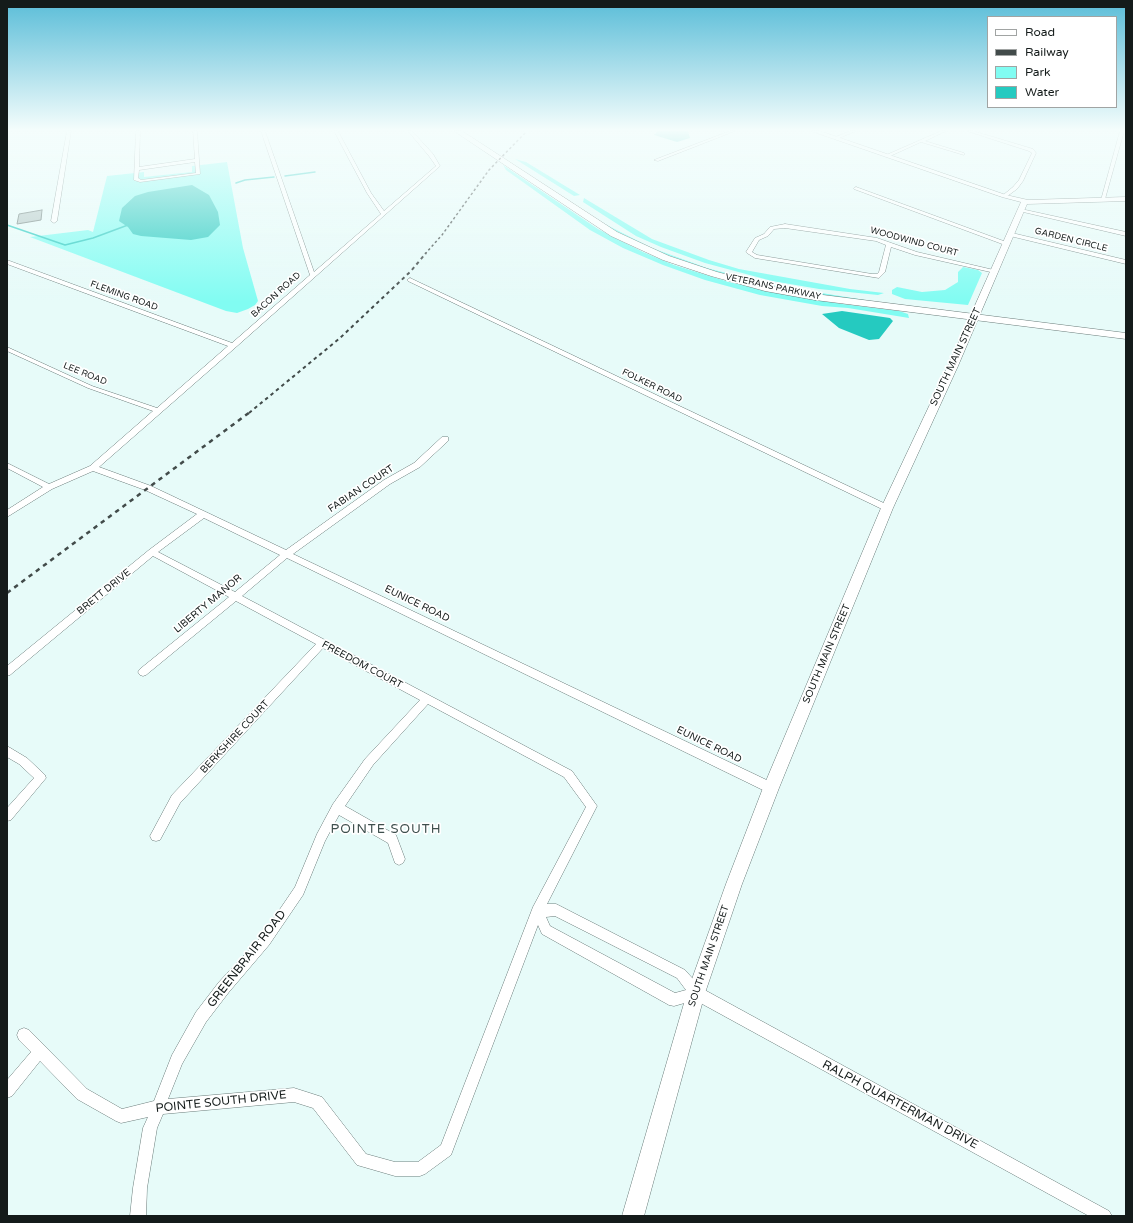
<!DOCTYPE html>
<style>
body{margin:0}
#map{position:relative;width:1133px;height:1223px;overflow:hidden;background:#e7fbf9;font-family:"Varela Round",sans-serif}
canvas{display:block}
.frame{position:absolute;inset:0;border:8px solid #141b1a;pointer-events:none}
.legend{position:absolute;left:987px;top:16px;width:130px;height:92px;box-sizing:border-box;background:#fff;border:1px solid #a1a4a3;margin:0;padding:5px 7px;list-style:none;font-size:12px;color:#141b1a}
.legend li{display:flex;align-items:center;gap:8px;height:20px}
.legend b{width:20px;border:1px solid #a1a4a3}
</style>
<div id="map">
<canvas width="1133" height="1223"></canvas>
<div class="frame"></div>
<ul class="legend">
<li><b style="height:5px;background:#fff"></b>Road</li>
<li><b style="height:5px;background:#424b4a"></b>Railway</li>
<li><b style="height:11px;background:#81fcf2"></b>Park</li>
<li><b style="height:11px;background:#25cac0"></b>Water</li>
</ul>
</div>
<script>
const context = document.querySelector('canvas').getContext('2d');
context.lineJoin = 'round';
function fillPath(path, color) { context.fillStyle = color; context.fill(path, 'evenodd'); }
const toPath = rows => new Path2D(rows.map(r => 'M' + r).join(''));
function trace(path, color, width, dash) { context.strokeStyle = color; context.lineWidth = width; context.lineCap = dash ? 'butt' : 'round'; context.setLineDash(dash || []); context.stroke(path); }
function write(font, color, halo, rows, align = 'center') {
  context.font = font + ' "Varela Round",sans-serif'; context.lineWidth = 3.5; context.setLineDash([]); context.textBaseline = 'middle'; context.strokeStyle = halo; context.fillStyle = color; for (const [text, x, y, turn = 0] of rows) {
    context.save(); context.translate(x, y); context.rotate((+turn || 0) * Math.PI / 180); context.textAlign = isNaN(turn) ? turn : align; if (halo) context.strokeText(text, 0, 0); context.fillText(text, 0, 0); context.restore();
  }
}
const green = toPath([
 [515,159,526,162,580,195,574,196,566,191],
 [227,162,243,248,258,301,255,305,248,309,237,313,226,311,30,237,88,230,93,232,107,176,144,172,144,177,192,172,192,166],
 [503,165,598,229,643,252,674,265,729,282,768,291,842,304,899,311,908,314,909,318,848,308,822,306,760,295,705,280,663,265,623,248,590,230,506,170],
 [584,198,652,239,709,260,739,269,850,289,884,293,878,295,819,289,772,281,705,263,661,247,636,236,583,202],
 [599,221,652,248,707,268,772,285,871,301,843,299,771,287,683,263,625,238],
 [963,267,978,270,982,273,968,305,905,299,892,294,892,290,897,287,922,292,945,290,958,282,958,272]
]);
const water = toPath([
 [658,131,688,131,690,138,677,142,654,135],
 [192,185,209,195,218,212,220,225,208,237,191,240,141,236,133,234,128,227,119,221,122,208,135,196,148,192],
 [842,311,890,318,893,321,879,339,869,340,839,328,822,314]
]);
const stream = toPath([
 [285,176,315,172],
 [236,183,245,180,274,177],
 [7,225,65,245,93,238,128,225]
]);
const building = toPath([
 [42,210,41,220,17,224,19,214,42,210]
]);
const street = toPath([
 [67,131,71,131,57,221,54,223,51,221,67,131],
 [136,131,140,131,139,167,195,159,193,131,197,131,200,174,140,182,134,180,136,131],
 [195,162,196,173,141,180,138,178,139,170,195,162],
 [261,131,265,131,314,272,381,214,367,193,334,131,338,131,371,193,384,211,436,166,429,156,408,131,412,131,433,154,440,166,236,347,99,467,151,486,286,550,384,480,414,463,442,437,448,437,448,441,420,467,390,484,293,554,775,784,776,788,775,792,771,793,767,792,287,558,242,596,572,771,597,806,547,904,556,904,560,906,685,970,701,988,1109,1211,1112,1216,1089,1216,695,1000,674,1006,669,1005,542,934,538,925,451,1155,425,1174,420,1176,395,1176,357,1165,313,1108,294,1102,163,1114,157,1128,147,1188,146,1216,130,1216,133,1188,143,1128,148,1117,121,1123,116,1121,77,1099,40,1061,12,1096,7,1098,7,1080,31,1052,19,1040,17,1035,19,1030,24,1028,29,1030,87,1089,122,1109,154,1101,172,1055,196,1012,219,982,261,937,295,887,317,834,333,804,365,759,420,700,323,648,180,803,160,840,156,841,152,840,150,836,172,795,316,644,236,601,146,675,143,676,140,675,138,672,140,669,229,597,153,556,10,675,7,676,7,666,149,550,197,514,145,490,93,471,52,489,7,517,7,510,43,487,7,468,7,463,49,484,90,466,153,411,88,388,7,351,7,347,92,386,157,408,228,346,7,264,7,260,232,343,310,275,261,131],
 [204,518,280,555,235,592,158,552,204,518],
 [428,704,564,777,586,807,533,907,441,1145,418,1162,395,1162,366,1154,322,1097,294,1088,168,1099,182,1064,206,1022,229,992,269,945,303,895,325,841,339,815,388,843,395,863,399,865,403,863,405,859,396,835,345,806,373,765,428,704],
 [555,916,677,978,686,990,675,993,550,926,546,917,555,916],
 [730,131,735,131,658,161,654,160,730,131],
 [850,131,856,131,837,139,833,138,850,131],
 [941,131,946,131,925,141,964,153,964,155,921,142,888,157,884,156,941,131],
 [967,131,973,131,1033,149,1036,153,1023,181,1017,189,1006,197,1002,196,1013,187,1019,180,1032,153,1029,151,967,131],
 [1120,131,1124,131,1105,199,1101,200,1120,131],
 [856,187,1009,243,1010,244,1005,245,854,189,854,188,856,187],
 [1021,209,1126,232,1126,236,1019,211,1019,210,1021,209],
 [785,224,877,238,917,252,998,271,995,273,915,255,891,247,885,272,879,278,755,258,747,253,746,252,755,238,764,234,770,227,785,224],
 [785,228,876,241,886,245,879,272,877,274,872,274,757,255,752,252,759,240,768,236,774,229,785,228],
 [1012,233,1126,260,1126,264,1010,236,1010,234,1012,233],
 [410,278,890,506,891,508,887,511,884,510,408,281,407,280,410,278],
 [7,746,27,758,45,775,46,778,11,820,7,821,7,808,34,778,19,764,7,757,7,746]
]);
const secondary = toPath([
 [811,131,820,131,1006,195,1028,200,1126,197,1126,201,1027,204,958,366,893,508,779,788,742,884,705,993,644,1216,622,1216,687,993,726,884,763,788,881,508,948,366,1021,202,1002,197,811,131]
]);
const primary = toPath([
 [454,131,462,131,617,232,669,256,717,272,766,285,815,294,1126,333,1126,339,815,300,765,291,711,276,663,260,611,236,454,131]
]);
const railFar2 = toPath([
 [425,254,442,235,489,170,527,131]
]);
const railFar1 = toPath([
 [249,413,340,338,411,271,426,253]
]);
const rail = toPath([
 [7,593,250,412]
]);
const farStreetnames = [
 ["GARDEN CIRCLE",1071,240,14],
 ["WOODWIND COURT",914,242,15],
 ["VETERANS PARKWAY",773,287,12],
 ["BACON ROAD",276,295,-42],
 ["FLEMING ROAD",124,296,20],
 ["LEE ROAD",85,374,22],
 ["FOLKER ROAD",652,386,26]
];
const streetNames = [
 ["SOUTH MAIN STREET",956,357,-65],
 ["FABIAN COURT",361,489,-34],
 ["BRETT DRIVE",104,592,-39],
 ["LIBERTY MANOR",208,604,-40],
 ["EUNICE ROAD",417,604,26],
 ["SOUTH MAIN STREET",827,654,-67],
 ["FREEDOM COURT",362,665,28],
 ["BERKSHIRE COURT",235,737,-47],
 ["EUNICE ROAD",709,745,26],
 ["SOUTH MAIN STREET",709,956,-71]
];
const nearStreetnames = [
 ["GREENBRAIR ROAD",247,959,-52],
 ["POINTE SOUTH DRIVE",221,1102,-6],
 ["RALPH QUARTERMAN DRIVE",900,1105,28]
];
const nearNeighbourhoodnames = [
 ["POINTE SOUTH",386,830]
];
fillPath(green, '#81fcf2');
fillPath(water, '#25cac0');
trace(stream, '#25cac0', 1.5);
fillPath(building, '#b5c9c7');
trace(building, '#6c7f7c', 1);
trace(street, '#6a7c7a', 1);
trace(secondary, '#6a7c7a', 1);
trace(primary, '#6a7c7a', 1);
fillPath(street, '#fff');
fillPath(secondary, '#fff');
fillPath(primary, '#fff');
trace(railFar2, '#424b4a', 1.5, [2.5, 2.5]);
trace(railFar1, '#424b4a', 2, [3.5, 3.5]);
trace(rail, '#424b4a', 2.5, [4.5, 4.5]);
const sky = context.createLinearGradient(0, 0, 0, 302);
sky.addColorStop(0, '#5abdd8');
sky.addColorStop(0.43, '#f4fdfc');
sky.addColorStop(1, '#f4fdfc00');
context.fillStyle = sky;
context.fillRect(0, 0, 1133, 302);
write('9px', '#141b1a', '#fff', farStreetnames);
write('10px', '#141b1a', '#fff', streetNames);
write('12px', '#141b1a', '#fff', nearStreetnames);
context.letterSpacing = '1px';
write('13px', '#3e4f4d', '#fff', nearNeighbourhoodnames);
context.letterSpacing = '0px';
</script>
